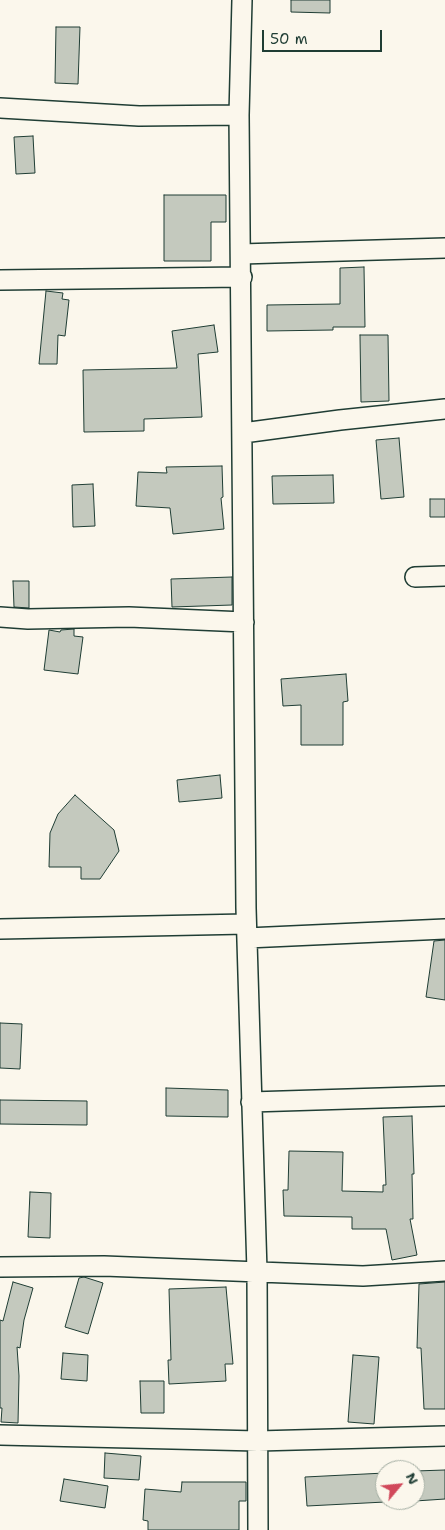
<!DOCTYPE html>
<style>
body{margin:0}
#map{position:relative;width:445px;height:1530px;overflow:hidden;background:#fbf7ec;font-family:"Shantell Sans",sans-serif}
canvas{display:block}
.north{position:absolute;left:375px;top:1460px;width:50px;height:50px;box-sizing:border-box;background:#fbf7ec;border:1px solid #a3ada2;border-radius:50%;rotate:62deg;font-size:14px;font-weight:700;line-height:20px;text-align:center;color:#1f3d34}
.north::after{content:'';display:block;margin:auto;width:18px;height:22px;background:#d1495b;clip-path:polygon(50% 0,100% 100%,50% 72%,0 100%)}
.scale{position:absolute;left:262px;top:30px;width:120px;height:22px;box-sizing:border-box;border:2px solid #1f3d34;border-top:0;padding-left:6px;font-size:15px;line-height:18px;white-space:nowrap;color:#1f3d34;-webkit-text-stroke:4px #fbf7ec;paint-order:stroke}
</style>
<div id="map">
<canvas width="445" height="1530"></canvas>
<div class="north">N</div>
<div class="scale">50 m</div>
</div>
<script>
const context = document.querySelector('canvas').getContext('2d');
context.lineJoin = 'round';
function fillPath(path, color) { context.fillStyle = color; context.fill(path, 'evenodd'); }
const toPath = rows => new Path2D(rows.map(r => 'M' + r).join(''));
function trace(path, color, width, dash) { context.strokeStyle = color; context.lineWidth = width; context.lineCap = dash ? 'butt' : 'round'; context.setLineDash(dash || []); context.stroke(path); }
const building = toPath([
 [291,0,330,0,330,13,291,12,291,0],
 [56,27,80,27,78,84,55,83,56,27],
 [33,136,35,173,16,174,14,137,33,136],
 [164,195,226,195,226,222,211,222,211,261,164,261,164,195],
 [364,267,365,327,333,327,333,330,267,331,267,305,340,304,340,268,364,267],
 [46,291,63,293,62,299,69,300,65,336,58,335,57,364,39,364,46,291],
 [214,325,218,352,198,354,202,417,144,419,144,431,84,432,83,370,177,368,172,331,214,325],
 [360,335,388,335,389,401,361,402,360,335],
 [399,438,404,497,381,499,376,440,399,438],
 [222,466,223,497,221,498,224,529,173,534,170,508,136,506,138,472,167,473,166,467,222,466],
 [333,475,334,503,273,504,272,476,333,475],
 [93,484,95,526,73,527,72,485,93,484],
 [430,499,445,499,445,517,430,517,430,499],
 [232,577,232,605,172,607,171,579,232,577],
 [13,581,29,581,29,608,14,607,13,581],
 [74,629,74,636,83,637,78,674,44,670,49,630,60,632,61,630,74,629],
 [346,674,348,701,343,702,343,745,301,745,301,705,283,706,281,679,346,674],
 [220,775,222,798,179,802,177,780,220,775],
 [75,795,114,830,119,851,100,879,81,879,81,867,49,867,50,833,58,814,75,795],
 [445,940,445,1000,426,997,434,941,445,940],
 [0,1023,22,1024,20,1069,0,1068,0,1023],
 [166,1088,228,1090,228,1117,166,1116,166,1088],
 [0,1100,87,1101,87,1125,0,1124,0,1100],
 [412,1116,414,1174,412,1174,413,1219,410,1219,417,1255,392,1260,386,1229,352,1229,352,1217,284,1216,283,1190,288,1190,289,1151,343,1152,342,1191,383,1192,383,1185,386,1185,383,1117,412,1116],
 [30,1192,51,1193,50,1238,28,1237,30,1192],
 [84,1277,103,1283,88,1334,65,1327,79,1278,84,1277],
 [13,1282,33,1288,24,1320,20,1348,17,1347,19,1376,18,1423,1,1422,2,1408,0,1408,0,1320,3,1321,13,1282],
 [445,1282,445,1409,424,1409,421,1348,417,1348,419,1284,445,1282],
 [226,1287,233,1364,225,1364,226,1381,169,1384,168,1360,171,1360,169,1289,226,1287],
 [63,1353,88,1355,87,1381,61,1379,63,1353],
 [353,1355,379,1357,374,1424,348,1422,353,1355],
 [140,1381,164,1381,164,1413,141,1413,140,1381],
 [105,1453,141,1456,139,1480,104,1478,105,1453],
 [445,1470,445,1499,415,1501,415,1471,445,1470],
 [385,1473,385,1502,307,1506,305,1477,385,1473],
 [64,1479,108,1486,105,1508,60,1501,64,1479],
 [182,1482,246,1482,246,1501,239,1501,239,1530,148,1530,148,1521,143,1520,145,1489,181,1492,182,1482]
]);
const minor = toPath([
 [242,0,239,115,246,908,257,1271,258,1530],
 [0,108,139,116,239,115],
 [241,254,445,248],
 [0,280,242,277],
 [243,433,340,420,445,409],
 [415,577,445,576],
 [0,617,28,619,129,617,244,622],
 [0,929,246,924],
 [247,938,445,929],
 [251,1102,445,1096],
 [0,1267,104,1266,363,1276,445,1271],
 [0,1435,258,1441,445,1436]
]);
fillPath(building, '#c4c9be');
trace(building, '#1f3d34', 1);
trace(minor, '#1f3d34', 22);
trace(minor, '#fbf7ec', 19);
</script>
